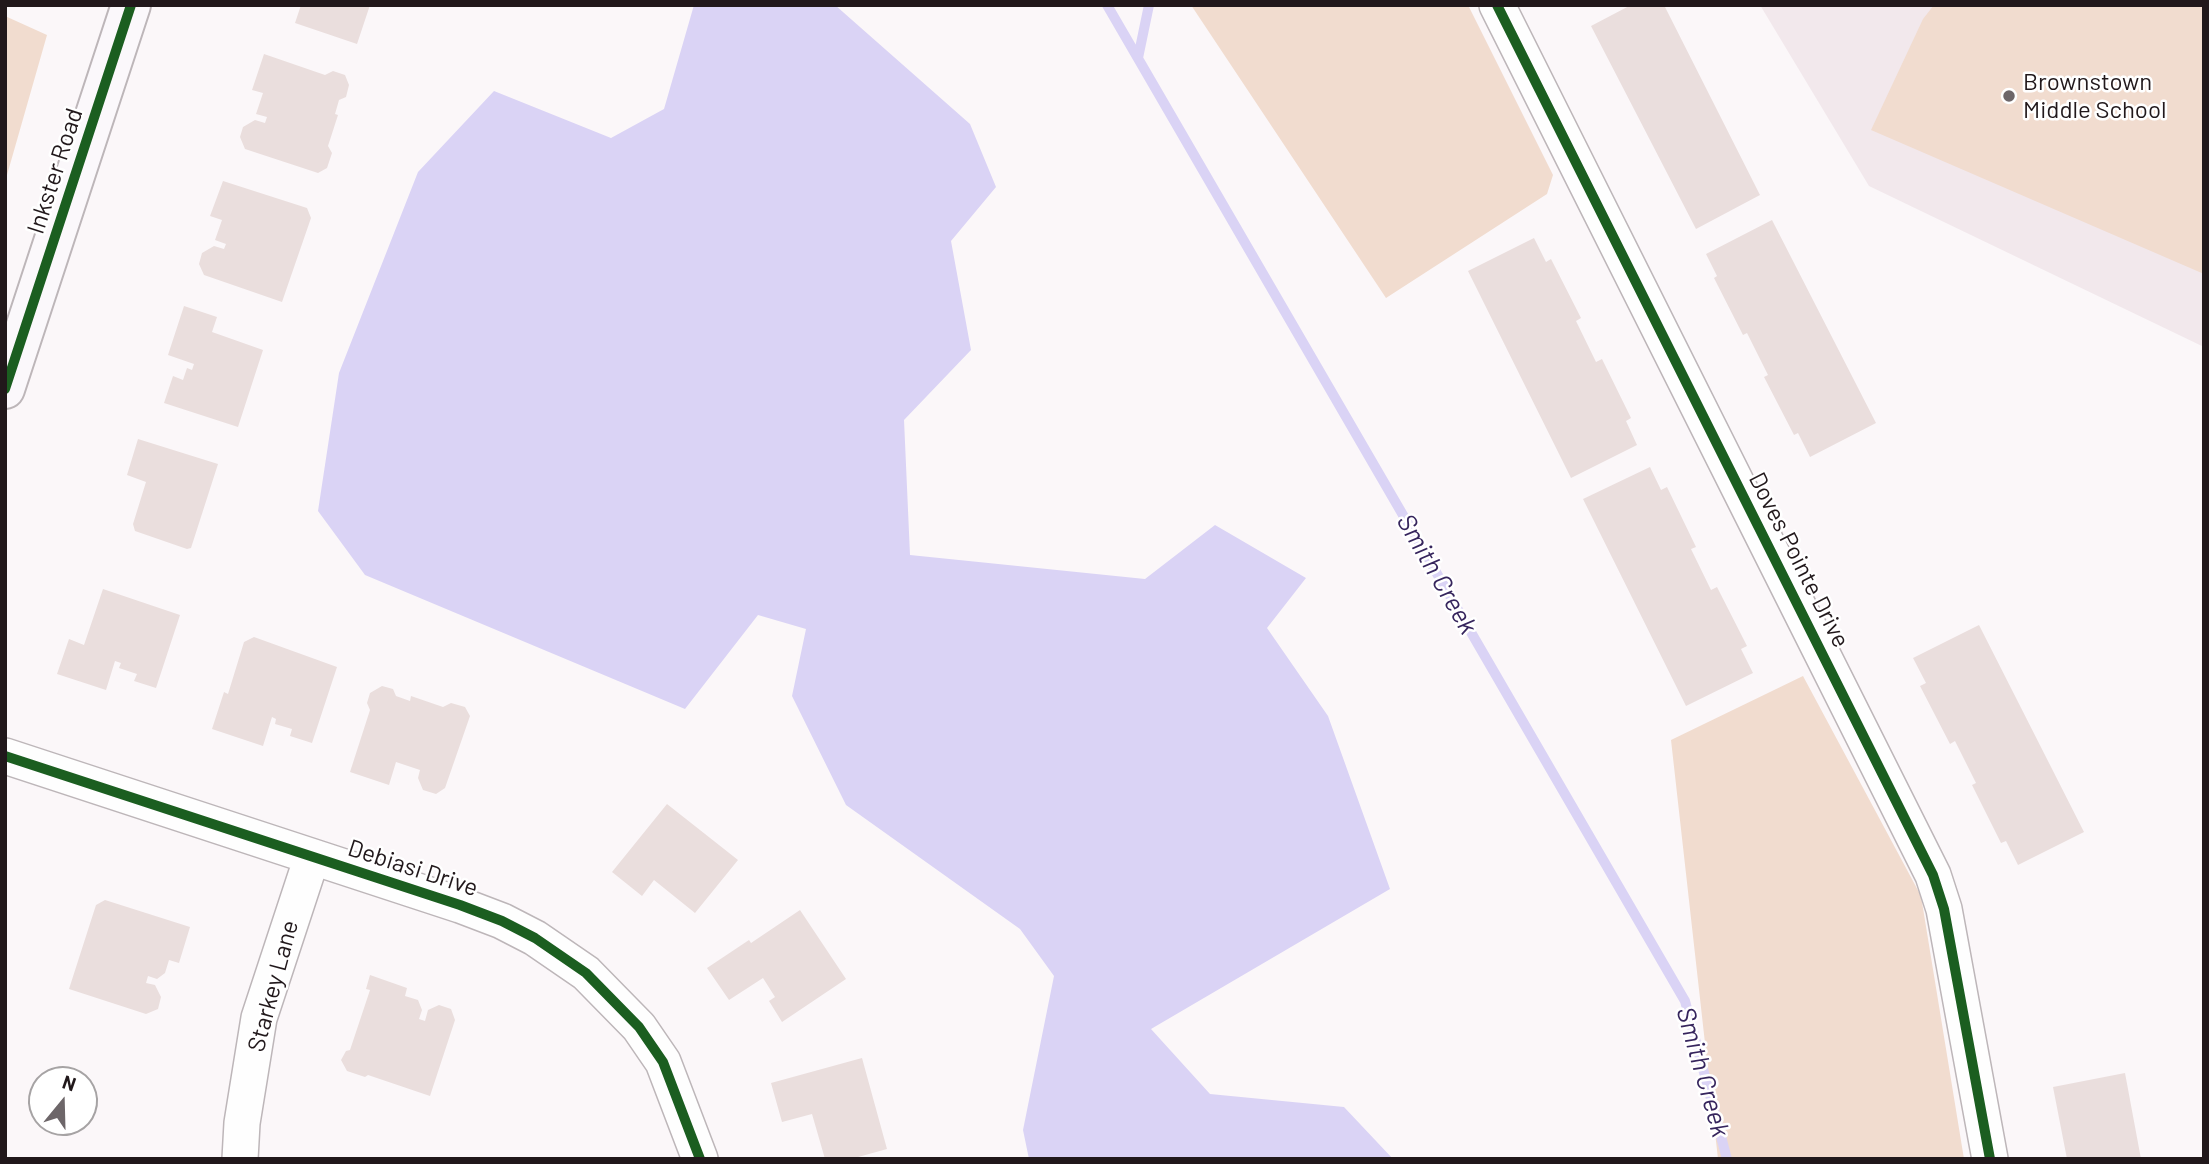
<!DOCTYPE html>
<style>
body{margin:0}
#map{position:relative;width:2209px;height:1164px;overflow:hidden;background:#fbf7f9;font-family:Barlow,sans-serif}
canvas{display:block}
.frame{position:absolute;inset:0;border:7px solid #21181b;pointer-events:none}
.north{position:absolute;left:28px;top:1066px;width:70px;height:70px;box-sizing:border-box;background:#fff;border:2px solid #a6a3a4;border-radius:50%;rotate:19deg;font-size:19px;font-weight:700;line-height:28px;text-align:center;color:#21181b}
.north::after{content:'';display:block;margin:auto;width:24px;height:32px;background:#6d6669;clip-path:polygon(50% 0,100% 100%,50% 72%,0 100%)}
</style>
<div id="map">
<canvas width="2209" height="1164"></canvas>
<div class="frame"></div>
<div class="north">N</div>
</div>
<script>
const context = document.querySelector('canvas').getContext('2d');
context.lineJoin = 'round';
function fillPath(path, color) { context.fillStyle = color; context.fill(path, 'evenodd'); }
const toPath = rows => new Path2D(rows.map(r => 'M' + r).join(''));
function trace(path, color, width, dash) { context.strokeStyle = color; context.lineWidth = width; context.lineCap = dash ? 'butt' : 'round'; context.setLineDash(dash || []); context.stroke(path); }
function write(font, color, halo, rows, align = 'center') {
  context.font = font + ' Barlow,sans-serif'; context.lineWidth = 5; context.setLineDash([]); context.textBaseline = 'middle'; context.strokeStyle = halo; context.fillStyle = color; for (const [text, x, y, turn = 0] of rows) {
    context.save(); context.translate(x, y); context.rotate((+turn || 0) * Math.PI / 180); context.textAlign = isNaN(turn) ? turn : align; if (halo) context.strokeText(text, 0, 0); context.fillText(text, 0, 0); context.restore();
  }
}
const built = toPath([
 [1760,5,2204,5,2204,347,1869,186]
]);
const green = toPath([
 [1191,5,1468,5,1553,175,1547,194,1386,298],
 [1934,5,2204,5,2204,274,1871,130,1923,19],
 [5,16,47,35,5,182],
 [1803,676,1921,896,1964,1159,1718,1159,1671,740]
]);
const water = toPath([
 [694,5,835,5,970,124,996,187,951,241,971,350,904,420,910,555,1145,579,1215,525,1306,578,1267,628,1328,716,1390,889,1151,1029,1210,1094,1344,1107,1393,1159,1029,1159,1023,1130,1054,976,1020,929,846,805,792,696,806,629,758,615,685,709,365,575,318,511,339,373,418,172,494,91,611,138,664,109]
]);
const stream = toPath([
 [1107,5,1685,1001,1727,1159],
 [1138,58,1149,5]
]);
const building = toPath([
 [301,5,370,5,357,44,295,23],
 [1631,5,1664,5,1760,195,1696,229,1591,26],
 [264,54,325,75,333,71,345,75,349,85,346,97,339,100,335,114,338,115,328,146,332,153,327,168,318,173,245,149,240,137,243,127,255,120,265,123,267,117,256,114,263,93,252,90],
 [223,181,307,208,311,218,282,302,204,275,199,264,202,253,214,246,224,249,226,244,215,240,222,220,210,216],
 [1772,220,1876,423,1810,457,1798,433,1794,435,1764,377,1768,375,1747,333,1743,335,1714,278,1717,276,1706,254],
 [1534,238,1546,262,1551,259,1581,318,1576,321,1596,362,1602,359,1631,418,1626,421,1637,445,1571,478,1468,271],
 [184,306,217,317,212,332,263,350,238,427,164,403,173,376,183,380,187,368,192,370,194,364,168,355],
 [138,439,218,464,191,548,187,549,135,531,133,524,146,482,127,475],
 [1650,467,1661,490,1667,487,1696,547,1691,549,1711,590,1717,587,1747,646,1741,649,1753,673,1686,706,1583,499],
 [103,589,180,615,156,688,134,681,137,674,119,668,121,663,115,661,106,690,57,674,69,639,84,645],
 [1979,625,2084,832,2018,865,2006,841,2001,843,1972,785,1976,783,1955,741,1950,744,1920,686,1926,683,1913,658],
 [254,637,337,667,312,743,290,736,292,729,275,724,276,719,272,717,263,746,212,729,224,692,228,694,244,642],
 [382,686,393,689,396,696,410,701,411,696,443,707,451,703,465,707,470,716,445,788,436,794,423,790,418,778,420,770,396,762,389,785,350,772,370,710,367,703,370,693],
 [667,804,738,860,695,913,654,880,642,896,612,872],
 [105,900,190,927,179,963,169,960,165,973,157,979,148,976,146,983,155,985,161,997,158,1009,146,1014,69,989,96,905],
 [800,910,846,979,782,1022,769,1001,775,997,763,978,729,1000,707,968,749,940,751,943],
 [370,975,407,988,405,996,418,1000,422,1010,419,1019,425,1021,428,1010,439,1005,451,1009,455,1020,430,1096,368,1075,365,1077,347,1071,341,1060,346,1051,350,1050,370,990,366,989],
 [862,1058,887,1149,851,1159,825,1159,812,1114,782,1122,771,1083],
 [2125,1073,2141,1159,2067,1159,2053,1087]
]);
const street = toPath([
 [1497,5,1933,875,1944,909,1990,1159],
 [5,756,460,905,502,921,535,938,586,973,639,1027,663,1062,700,1159],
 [240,1159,242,1123,259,1018,312,857]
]);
const secondary = toPath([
 [5,389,131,5]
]);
const cycleway = toPath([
 [1497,5,1933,875,1944,909,1990,1159],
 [5,389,131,5],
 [5,756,460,905,502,921,535,938,586,973,639,1027,663,1062,700,1159]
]);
const markers = [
 [2009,96,7,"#6d6669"]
];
const poiNames = [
 ["Brownstown",2023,82],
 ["Middle School",2023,110]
];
const streetNames = [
 ["Inkster Road",55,171,-72],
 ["Doves Pointe Drive",1799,560,63],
 ["Debiasi Drive",413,868,18],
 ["Starkey Lane",273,986,-75]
];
const waterNames = [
 ["Smith Creek",1437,574,60],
 ["Smith Creek",1703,1072,74]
];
fillPath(built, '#f2e8ec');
fillPath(green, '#f1dccf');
fillPath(water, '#dad3f5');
trace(stream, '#dad3f5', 10);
fillPath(building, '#eadedd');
trace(street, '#bdb6b9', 38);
trace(secondary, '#bdb6b9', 42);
trace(street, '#fefefe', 35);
trace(secondary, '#fbf8fb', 38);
trace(cycleway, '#1b5e20', 10);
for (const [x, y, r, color] of markers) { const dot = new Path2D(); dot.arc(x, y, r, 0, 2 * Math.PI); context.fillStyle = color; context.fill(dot); trace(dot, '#fff', 2.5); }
write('24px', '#21181b', '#fff', poiNames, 'left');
write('24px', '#21181b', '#fff', streetNames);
write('italic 26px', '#36255d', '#fff', waterNames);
</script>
